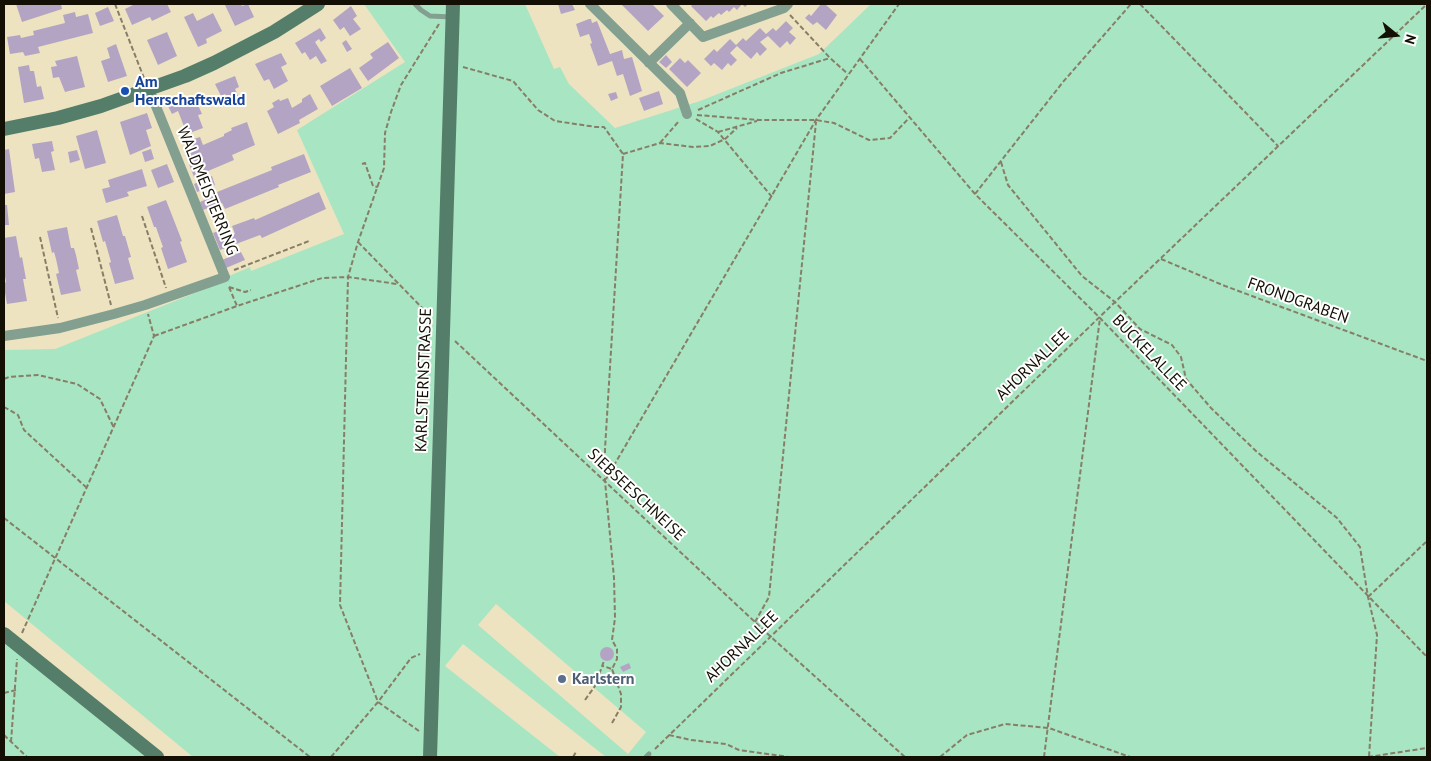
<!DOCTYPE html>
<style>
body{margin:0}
#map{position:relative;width:1431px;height:761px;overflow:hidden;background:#eee3c0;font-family:"PT Sans",sans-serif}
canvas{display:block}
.frame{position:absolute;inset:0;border:5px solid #130f04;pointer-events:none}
.north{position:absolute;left:1371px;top:10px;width:50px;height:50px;-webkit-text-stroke:4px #fff;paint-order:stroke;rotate:107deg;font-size:14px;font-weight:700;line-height:20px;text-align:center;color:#130f04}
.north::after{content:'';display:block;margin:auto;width:18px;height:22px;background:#130f04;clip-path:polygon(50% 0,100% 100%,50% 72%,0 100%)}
</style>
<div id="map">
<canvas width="1431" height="761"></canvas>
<div class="frame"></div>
<div class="north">N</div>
</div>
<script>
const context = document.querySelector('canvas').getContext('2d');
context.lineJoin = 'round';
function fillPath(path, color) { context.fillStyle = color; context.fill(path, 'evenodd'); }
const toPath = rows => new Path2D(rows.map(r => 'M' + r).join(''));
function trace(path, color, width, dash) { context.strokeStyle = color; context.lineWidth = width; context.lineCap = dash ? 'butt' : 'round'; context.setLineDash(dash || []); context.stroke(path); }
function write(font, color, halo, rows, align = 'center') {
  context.font = font + ' "PT Sans",sans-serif'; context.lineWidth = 4; context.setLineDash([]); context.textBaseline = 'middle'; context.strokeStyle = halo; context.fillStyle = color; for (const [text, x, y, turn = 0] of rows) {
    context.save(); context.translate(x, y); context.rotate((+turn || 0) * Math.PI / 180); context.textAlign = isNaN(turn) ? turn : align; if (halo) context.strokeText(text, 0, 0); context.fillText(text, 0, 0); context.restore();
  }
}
const green = toPath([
 [364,4,525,4,554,69,560,67,569,84,615,128,700,101,819,54,871,4,1427,4,1427,757,606,757,463,644,445,666,560,757,193,757,4,601,4,350,55,349,230,279,229,276,250,267,251,271,344,234,297,130,405,62],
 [496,604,646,732,628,754,478,625],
 [4,634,157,757,4,757]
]);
const building = toPath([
 [16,4,61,4,62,9,22,22],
 [132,4,167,4,171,12,152,21,150,17,132,25,125,9,133,5],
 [228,4,241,4,242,6,248,4,254,17,235,26,225,5],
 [558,4,572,4,575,10,561,14],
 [621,4,652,4,664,16,648,31],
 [693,4,748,4,745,7,742,4,737,10,734,7,729,12,727,10,721,15,719,13,713,18,711,16,706,21,691,6],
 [821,4,825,4,837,15,826,30,817,22,813,25,805,18,809,14,811,16],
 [351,6,357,16,353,19,361,29,350,36,344,27,340,30,333,20],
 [108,7,114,21,100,26,95,13],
 [75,12,76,17,88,14,93,33,38,47,40,53,25,56,23,52,10,54,7,37,20,35,21,38,34,35,33,31,65,23,63,15],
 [193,13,197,21,213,13,222,31,206,39,207,43,198,47,184,17],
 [589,19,591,19,592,23,597,21,610,54,622,50,624,59,632,57,642,91,630,96,623,74,617,76,612,61,598,66,590,44,592,43,589,34,580,37,576,24],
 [786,21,793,28,789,32,796,38,790,45,787,41,780,48,768,36,760,42,767,49,760,56,757,52,751,59,737,46,730,53,737,60,731,66,728,63,722,70,714,63,711,66,704,59,714,49,717,52,730,39,736,45,743,38,746,41,760,28,766,34,773,28,776,31],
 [320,28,326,38,321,42,319,39,315,42,327,61,321,64,316,56,310,60,305,52,302,54,295,43],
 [167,32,177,56,158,65,147,40],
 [346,40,352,49,347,52,342,43],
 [388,42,399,58,368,81,359,68,373,58,370,54],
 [116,44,127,76,108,82,101,61,110,58,107,48],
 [281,53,287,64,281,67,288,81,274,89,269,79,264,81,255,64],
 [666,55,672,62,666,68,659,62],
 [77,56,85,87,65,92,59,77,53,78,51,67,57,66,55,61],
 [680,58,685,63,688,60,701,73,687,87,669,69],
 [29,65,30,71,34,71,37,87,41,86,44,99,24,103,18,67],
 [350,68,362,88,332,106,320,86],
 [235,76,239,87,235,89,240,100,230,104,225,94,221,96,215,84],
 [659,91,663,104,644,111,639,98],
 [616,92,618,98,611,101,608,94],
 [310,94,318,109,299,120,300,123,278,134,267,111,274,107,272,103,279,99,280,101,288,98,292,108,302,102,302,99],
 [194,96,202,114,198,115,203,128,187,134,178,111,172,114,168,106],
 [147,113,152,128,146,130,151,146,130,155,120,122],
 [247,122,255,145,232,155,234,160,194,177,184,151,190,149,187,141,200,137,203,145,224,136,224,134,232,130,231,128],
 [97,130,106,163,85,169,76,136],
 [52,141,54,151,51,152,55,170,42,172,39,158,35,159,32,144],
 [9,149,15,192,4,194,4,150],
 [151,149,154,159,145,162,142,152],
 [77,150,80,160,70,163,68,152],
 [304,154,311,172,278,185,279,187,225,209,222,203,203,210,200,202,218,194,217,192,272,170,271,167],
 [167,164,174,182,158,188,151,170],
 [142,169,147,186,127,192,129,196,106,203,102,189,110,187,108,180],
 [212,176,215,185,197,192,194,184],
 [319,192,326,209,262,238,260,235,220,250,213,233,218,231,221,240,235,234,232,226,254,218,255,220],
 [166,200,182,241,180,242,187,262,168,269,161,248,163,247,158,233,156,227,154,227,147,207],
 [4,205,7,205,9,225,4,225],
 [117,215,123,236,125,236,131,257,128,258,134,279,115,284,109,263,111,262,105,241,103,242,97,221],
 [67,227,71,248,74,248,76,255,79,269,76,270,81,291,61,295,56,274,59,273,56,259,54,252,52,253,47,231],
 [16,236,20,258,22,257,26,279,23,279,27,301,7,304,4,287,4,283,6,282,4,271,4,238],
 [241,252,245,260,226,268,222,260],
 '600 654a7 7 0 1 1 14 0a7 7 0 1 1-14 0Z',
 [629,663,631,668,623,672,620,667]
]);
const path = toPath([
 [115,4,144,78],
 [1140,4,1278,146],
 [790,15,830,58,848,74],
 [860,59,975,194,1100,318,1427,657],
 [463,67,513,81,538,110,555,121,596,127,604,127,623,154,605,449,605,481,614,578,615,618,612,640,617,649,617,659,612,669,603,666],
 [698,110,781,73,830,58],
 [697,115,759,120,816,120,834,123,869,140,890,138,910,117],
 [696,119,718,132,772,197],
 [718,132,757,121],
 [660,143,679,121],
 [623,154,660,143,693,147,710,146,725,139,737,128],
 [1001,162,1008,185,1082,276,1115,302,1140,329,1172,345,1181,357,1186,379,1211,408,1257,452,1337,518,1360,547,1368,597,1377,635,1369,757],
 [362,164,365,163,373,186,378,187],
 [975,194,1063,82,1131,4],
 [142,216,166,288],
 [91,228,111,305],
 [40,237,58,318],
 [358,242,431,317],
 [1161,259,1225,286,1427,361],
 [234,270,309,241],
 [229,287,237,306],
 [229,287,245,292,251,290],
 [154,336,237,306,322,278,348,277,397,284],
 [455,341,771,637,905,757],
 [4,379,9,377,38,375,77,384,100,399,114,428],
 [4,407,18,415,24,430,88,489],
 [606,479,816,120,899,4],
 [4,518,310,757],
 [1368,597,1427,541],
 [755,622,769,597,816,122],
 [22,633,154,336,148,314],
 [4,693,16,690],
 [585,700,595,686,604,661],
 [612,723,621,707,621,694,612,669],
 [419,731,378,702,340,605,348,277,358,242,384,168,385,133,391,112,401,85,439,24],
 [4,735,27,757],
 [669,735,691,740,726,744,739,750,789,757],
 [11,742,17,659],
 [655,749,1115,302,1427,4],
 [331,757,378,702,411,658,420,654],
 [573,757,576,752],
 [940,757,967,735,1005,724,1049,728,1130,757],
 [1044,757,1100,318],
 [1368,757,1427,748]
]);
const lane = toPath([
 [415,4,421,10,430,16,452,17],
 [646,757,649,754]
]);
const street = toPath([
 [590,4,680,93,687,114],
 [671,4,703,37,784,8,788,4],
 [649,63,690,23],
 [4,336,60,328,114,314,145,305,225,277,149,89]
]);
const secondary = toPath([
 [4,129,58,118,101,106,185,76,214,63,274,32,318,4],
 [4,634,157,757],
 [430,757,453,4]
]);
const markers = [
 [125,91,5,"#1a4fb4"],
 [562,679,5,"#5c6f8a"]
];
const transitNames = [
 ["Am",135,82],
 ["Herrschaftswald",135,100]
];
const streetNames = [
 ["WALDMEISTERRING",207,191,68],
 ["FRONDGRABEN",1298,301,20],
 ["BUCKELALLEE",1149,353,46],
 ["AHORNALLEE",1033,365,-44],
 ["KARLSTERNSTRASSE",424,380,-88],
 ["SIEBSEESCHNEISE",636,495,43],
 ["AHORNALLEE",742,647,-44]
];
const serviceNames = [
 ["Karlstern",572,679]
];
fillPath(green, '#a8e5c3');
fillPath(building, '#b4a4c4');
trace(path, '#867e66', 2, [5, 2.5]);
trace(lane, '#839f90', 5);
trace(street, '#839f90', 10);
trace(secondary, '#547e69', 14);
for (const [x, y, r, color] of markers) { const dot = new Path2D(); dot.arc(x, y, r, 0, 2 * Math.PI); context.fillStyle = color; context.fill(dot); trace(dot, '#fff', 2); }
write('bold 16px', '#164399', '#fff', transitNames, 'left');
write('16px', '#130f04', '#fff', streetNames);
write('bold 16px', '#4e5e75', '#fff', serviceNames, 'left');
</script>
